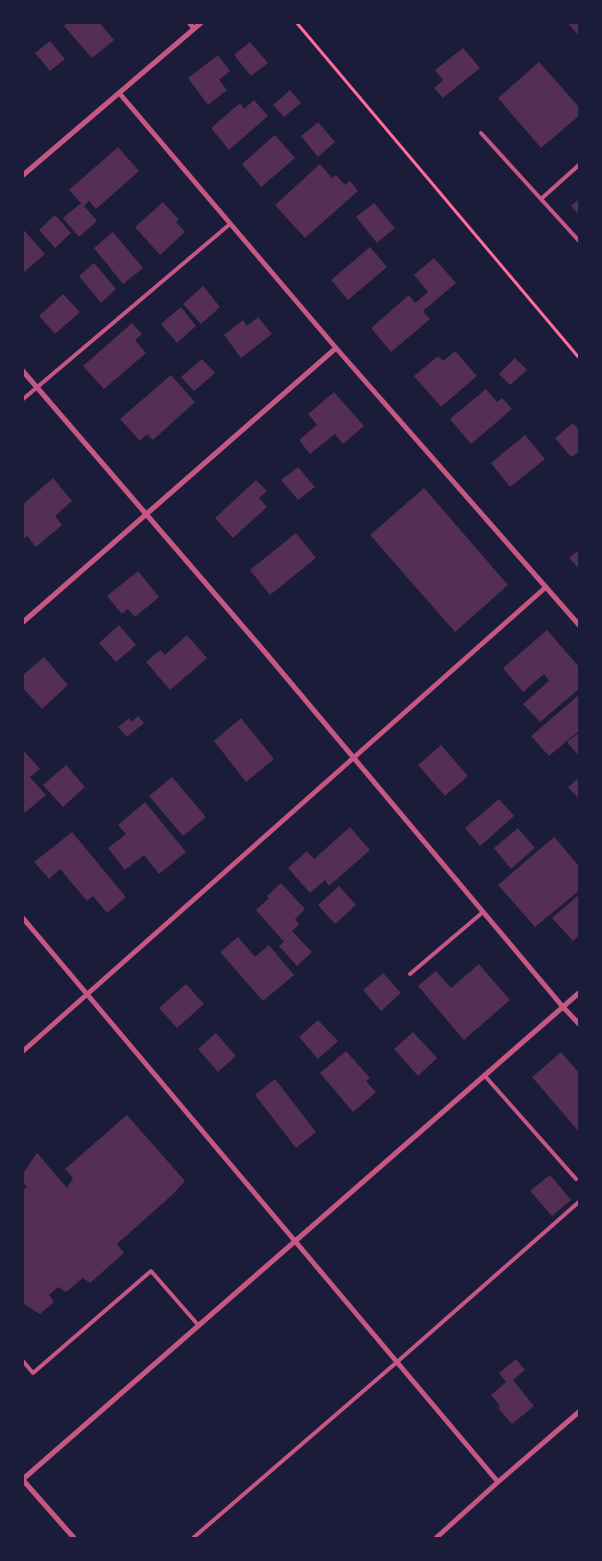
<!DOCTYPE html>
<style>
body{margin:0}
#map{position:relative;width:602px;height:1561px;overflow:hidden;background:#1b1b3a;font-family:"Exo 2",sans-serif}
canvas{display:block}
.frame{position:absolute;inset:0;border:24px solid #1b1b3a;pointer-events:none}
</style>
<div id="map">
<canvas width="602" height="1561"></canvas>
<div class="frame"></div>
</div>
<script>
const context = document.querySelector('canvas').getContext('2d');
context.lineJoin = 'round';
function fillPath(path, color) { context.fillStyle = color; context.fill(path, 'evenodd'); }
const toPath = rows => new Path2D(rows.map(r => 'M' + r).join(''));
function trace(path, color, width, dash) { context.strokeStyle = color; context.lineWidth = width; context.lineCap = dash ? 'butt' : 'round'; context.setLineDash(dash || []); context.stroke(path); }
const building = toPath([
 [68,22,99,22,114,40,92,58,64,26],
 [567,22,580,22,580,37],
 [50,41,65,59,50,71,35,53],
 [250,42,268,63,251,76,234,55],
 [463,48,480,68,443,98,434,88,443,80,435,70],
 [218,55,230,71,219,80,227,90,208,105,188,78],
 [539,62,580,108,580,115,541,148,498,98],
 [290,90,301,103,284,117,273,105],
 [254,100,268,116,229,150,211,128,240,103,244,109],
 [318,122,335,142,318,157,301,136],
 [275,135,295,158,261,187,242,164],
 [118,147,139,171,96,209,89,201,84,206,97,221,79,237,63,218,81,203,69,190],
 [320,164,332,178,336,175,345,185,350,181,358,191,305,238,275,205],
 [580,198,580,216,571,206],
 [163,202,179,220,176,222,185,232,160,255,135,227],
 [374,203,395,228,377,243,356,217],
 [55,215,71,233,55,248,39,230],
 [22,228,45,254,22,274],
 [113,232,143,268,123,284,94,248],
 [370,247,387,267,348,300,331,280],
 [434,258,456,283,423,311,430,319,391,352,371,328,409,295,415,303,428,292,414,275],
 [94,263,116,289,101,303,79,276],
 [203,286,220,307,201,324,183,304],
 [63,294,80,312,55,334,39,316],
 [181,307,196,326,177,343,161,324],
 [258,317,272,334,241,358,224,335,243,320,247,326],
 [132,323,142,334,135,340,146,353,104,389,83,366],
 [455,351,477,376,441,407,414,376,438,356,443,361],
 [515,358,527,370,510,385,499,374],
 [202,359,215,373,194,391,181,377],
 [171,375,195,402,153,440,147,434,140,441,120,419],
 [486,389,497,402,502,398,512,409,471,444,450,419],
 [334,392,364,426,343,444,335,434,310,454,299,440,317,425,308,414],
 [573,423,580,431,580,451,571,457,555,438],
 [525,435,545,459,510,487,491,463],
 [298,467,315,487,298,500,281,480],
 [53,478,72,501,55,516,62,525,36,547,27,536,22,540,22,505],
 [256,480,267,491,259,498,267,507,233,538,215,518],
 [424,488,508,585,455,632,370,535],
 [296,533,316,558,270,595,250,570],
 [580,549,580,570,569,558],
 [138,571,159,597,135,617,128,609,122,614,107,596],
 [119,625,136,645,116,662,99,643],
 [547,630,580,668,580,688,540,722,523,704,549,681,544,674,523,692,503,668],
 [187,635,207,658,170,690,146,662,160,650,165,655],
 [44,657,68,685,42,709,22,687,22,676],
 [580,694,580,730,549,756,531,736],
 [138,716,144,723,127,737,118,727,129,718,132,722],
 [241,718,274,759,246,782,214,741],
 [580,732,580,757,567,742],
 [441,745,468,776,445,796,418,765],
 [25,752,40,769,30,777,46,795,22,815,22,754],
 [66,765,85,787,63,807,43,785],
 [172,777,206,817,183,836,149,796],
 [580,777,580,800,568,787],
 [499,799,514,816,480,846,465,828],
 [145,802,186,852,159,874,144,855,125,870,108,848,126,834,118,825],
 [350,827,370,850,329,886,325,880,310,893,288,868,307,851,314,859],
 [518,828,535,848,511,869,494,848],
 [72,832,126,897,107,913,93,896,87,901,60,869,49,879,34,862],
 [554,837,580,867,580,890,535,927,498,885],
 [281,883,305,909,295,919,299,924,292,931,312,952,297,966,279,946,284,942,256,910,269,898,267,896],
 [339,886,356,905,335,924,318,905],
 [580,894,580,934,573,941,552,918],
 [238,937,255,957,269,945,294,975,263,1001,220,952],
 [479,964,510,1000,464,1040,418,986,436,971,451,988],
 [383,973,401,993,381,1011,363,990],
 [186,984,204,1004,177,1028,159,1008],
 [318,1020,338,1041,318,1059,299,1037],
 [413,1032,437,1058,418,1076,394,1049],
 [216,1033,236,1056,218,1072,198,1049],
 [346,1051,370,1078,366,1081,376,1092,353,1112,320,1073],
 [561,1052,580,1074,580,1133,532,1077],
 [275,1079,316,1132,296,1148,255,1095],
 [127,1115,185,1181,173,1194,117,1244,124,1253,90,1283,83,1278,66,1292,58,1287,49,1295,54,1302,40,1314,22,1303,22,1191,27,1187,22,1181,22,1175,37,1153,67,1188,73,1178,65,1169],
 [550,1175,571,1200,552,1216,530,1191],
 [516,1359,525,1370,513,1380,534,1406,512,1424,498,1408,500,1406,491,1395,506,1382,499,1373]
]);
const path = toPath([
 [296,22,580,359]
]);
const service = toPath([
 [481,133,580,242],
 [541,199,580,164],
 [22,400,230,224],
 [410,974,483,912],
 [485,1076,576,1179],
 [22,1360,33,1373,151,1271,199,1326],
 [193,1538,397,1362,580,1201]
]);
const minor = toPath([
 [189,22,194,29],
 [120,94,336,348,580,626],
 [22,176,202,22],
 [22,370,264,651,563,1007,580,1025],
 [22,623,336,348],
 [22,917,498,1482],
 [22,1052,546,587],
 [22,1479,74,1538],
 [22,1480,580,992],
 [436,1538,498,1482,580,1411]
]);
fillPath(building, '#542f53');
trace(path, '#ff6b9d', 3);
trace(service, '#c65784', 4);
trace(minor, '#c65784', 5);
</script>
